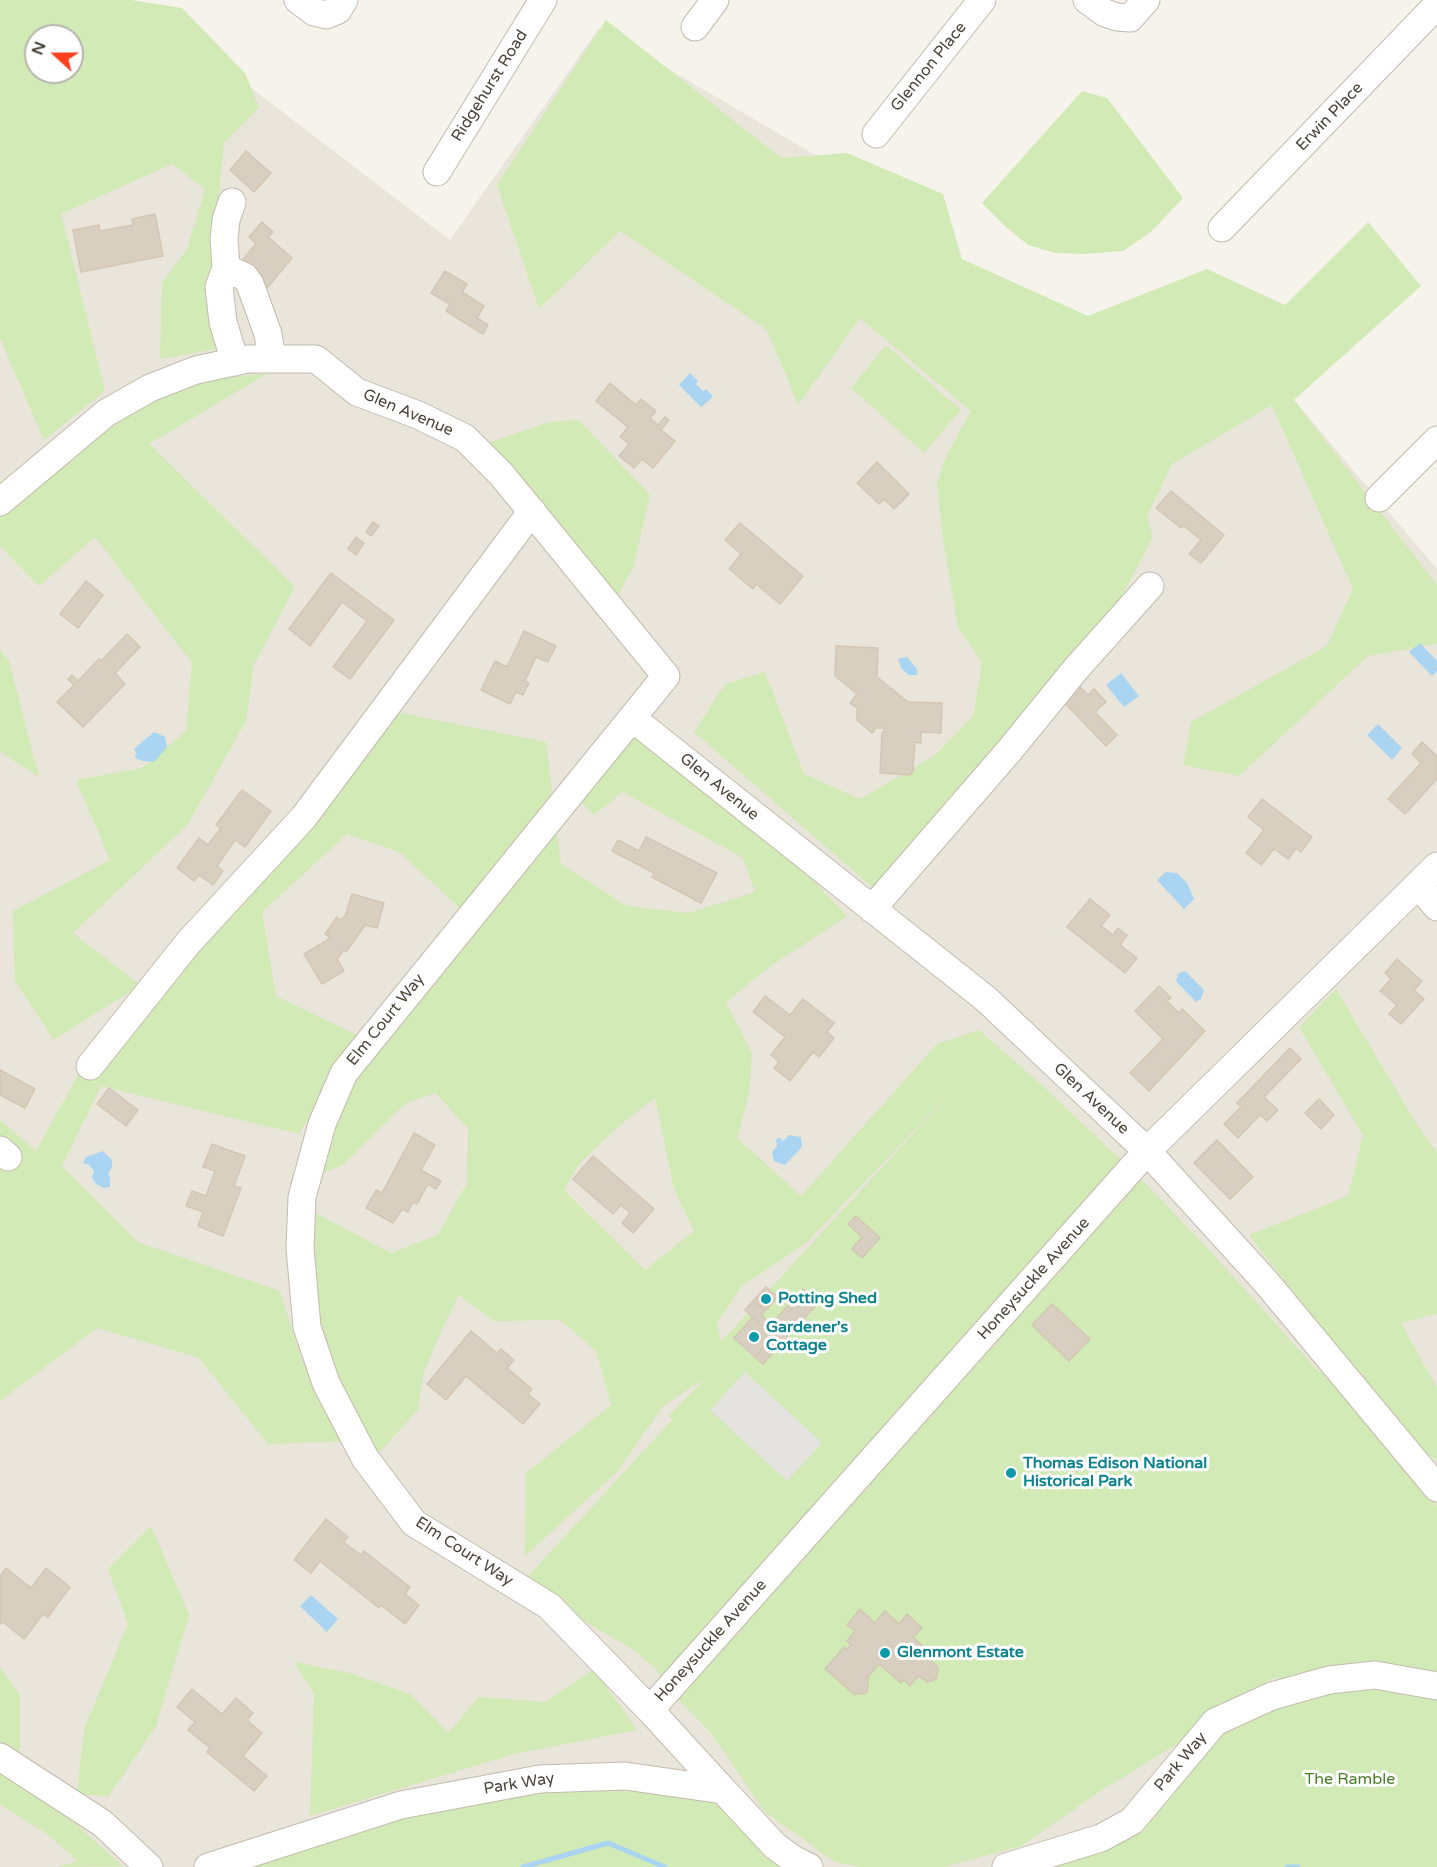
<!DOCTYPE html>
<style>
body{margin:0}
#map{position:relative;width:1437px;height:1867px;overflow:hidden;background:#f6f3ec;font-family:"Varela Round",sans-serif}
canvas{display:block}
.north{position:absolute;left:24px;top:24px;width:60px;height:60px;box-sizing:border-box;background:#fff;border:2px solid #b7b4b0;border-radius:50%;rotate:291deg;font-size:16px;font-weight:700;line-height:24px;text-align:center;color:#4b4439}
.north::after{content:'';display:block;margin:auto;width:21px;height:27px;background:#fc3f1d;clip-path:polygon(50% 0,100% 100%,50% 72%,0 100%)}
</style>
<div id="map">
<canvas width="1437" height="1867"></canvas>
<div class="north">N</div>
</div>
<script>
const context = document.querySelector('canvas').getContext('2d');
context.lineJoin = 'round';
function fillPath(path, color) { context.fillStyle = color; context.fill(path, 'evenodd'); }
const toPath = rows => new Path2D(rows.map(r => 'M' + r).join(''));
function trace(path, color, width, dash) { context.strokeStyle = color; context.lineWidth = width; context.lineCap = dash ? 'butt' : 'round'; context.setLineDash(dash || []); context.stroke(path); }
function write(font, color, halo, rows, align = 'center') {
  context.font = font + ' "Varela Round",sans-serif'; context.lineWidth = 6; context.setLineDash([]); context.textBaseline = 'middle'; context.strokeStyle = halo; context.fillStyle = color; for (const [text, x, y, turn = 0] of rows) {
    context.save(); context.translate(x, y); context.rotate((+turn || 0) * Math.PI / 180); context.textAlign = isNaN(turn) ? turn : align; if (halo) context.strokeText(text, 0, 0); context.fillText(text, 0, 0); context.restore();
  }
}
const residential = toPath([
 [0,0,250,87,450,240,599,28,953,236,880,327,1236,359,1294,400,1437,569,1437,1867,0,1867],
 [36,36,72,36,72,72,36,72]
]);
const green = toPath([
 [0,0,131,0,182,8,245,73,259,108,224,143,214,244,218,349,160,359,162,282,187,250,205,189,172,164,61,214,105,391,44,440,0,338],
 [36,36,72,36,72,72,36,72],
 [606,20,781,158,847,153,943,194,962,259,1088,316,1207,269,1285,305,1368,222,1421,286,1294,400,1437,585,1437,644,1368,656,1239,776,1183,765,1191,722,1327,646,1353,589,1272,405,1172,464,1147,516,1153,537,1096,645,873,888,694,732,725,684,765,672,804,774,860,799,934,756,973,716,982,662,958,627,943,539,937,484,946,456,971,411,860,318,798,405,767,330,620,231,539,309,497,185],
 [1082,91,1107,98,1183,198,1151,232,1123,251,1085,254,1055,253,1028,245,1006,227,982,203],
 [886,345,961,410,924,453,851,388],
 [268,373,149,444,295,587,254,664,246,721,188,824,73,933,140,985,54,1040,15,981,13,911,110,860,76,780,142,768,186,731,192,663,95,537,39,586,0,546,0,513,113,412,177,383],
 [579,420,650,495,634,565,615,601,487,443,549,422],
 [0,649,9,661,39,777,0,752],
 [391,711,546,742,561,864,627,906,688,913,755,892,743,858,623,792,594,815,579,800,634,737,795,861,847,916,772,965,726,1002,752,1053,749,1094,737,1138,801,1196,937,1044,979,1030,1043,1086,1145,1183,1210,1251,1319,1372,1331,1367,1427,1490,1437,1506,1437,1680,1355,1670,1271,1679,1197,1732,1105,1788,1021,1846,944,1867,860,1867,835,1862,765,1812,711,1733,670,1691,655,1668,632,1649,521,1584,673,1419,669,1416,704,1379,663,1406,617,1472,525,1556,526,1473,611,1405,596,1351,560,1320,493,1321,459,1295,442,1329,423,1375,418,1410,378,1454,335,1376,310,1278,316,1213,391,1253,438,1235,467,1183,468,1129,436,1093,406,1103,344,1164,319,1175,338,1095,379,1052,460,908,399,852,347,834,262,912,276,996,359,1036,299,1134,101,1086,62,1166,138,1242,280,1291,301,1358,348,1441,268,1444,199,1358,97,1328,0,1401,0,1120,36,1151,78,1075],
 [961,1082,722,1341,721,1341,717,1323,742,1286,805,1244],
 [655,1098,674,1189,694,1231,645,1270,564,1190,579,1164,620,1125],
 [1336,989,1417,1125,1437,1152,1437,1314,1401,1323,1437,1388,1437,1461,1409,1440,1249,1235,1348,1196,1363,1135,1299,1027],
 [151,1526,189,1615,156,1726,109,1796,77,1794,84,1729,128,1624,108,1569],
 [294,1662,350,1673,410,1694,448,1733,479,1697,545,1702,594,1669,637,1730,514,1754,310,1816,314,1694],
 [0,1667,20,1695,20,1761,0,1747],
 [1382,1685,1437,1696,1437,1867,1027,1867,1125,1835,1202,1747,1249,1710],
 [0,1766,69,1818,123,1866,56,1867,78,1861,46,1833,0,1805],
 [629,1787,713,1800,753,1838,801,1867,224,1867,391,1817,493,1795]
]);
const parking = toPath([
 [745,1372,822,1443,787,1481,710,1410]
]);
const water = toPath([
 [690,373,698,381,696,384,703,391,706,389,713,397,701,407,679,385],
 [1420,643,1437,661,1437,671,1432,676,1409,652],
 [907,657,917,669,917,675,909,675,901,668,898,659],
 [1121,673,1139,696,1124,707,1106,685],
 [1378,724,1402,748,1392,760,1367,735],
 [154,732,165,737,167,747,154,762,143,761,135,758,136,752,134,749],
 [1166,872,1177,873,1187,883,1194,899,1184,909,1157,880],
 [1185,971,1204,990,1201,999,1196,1002,1176,981,1178,974],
 [789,1135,801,1137,802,1147,785,1165,774,1161,772,1152,777,1146,776,1140,778,1138,780,1138,783,1141],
 [103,1151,112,1160,112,1167,108,1174,110,1178,110,1187,104,1188,96,1184,92,1178,94,1171,89,1165,83,1163,86,1157],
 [311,1595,338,1619,327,1632,300,1606]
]);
const stream = toPath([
 [523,1867,608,1843,665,1867],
 [1287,1867,1298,1867]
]);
const building = toPath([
 [246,151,271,173,254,192,230,170,246,151],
 [155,214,163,256,81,272,73,230,99,225,100,231,133,225,132,219,155,214],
 [262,222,273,232,268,237,292,258,267,288,239,264,256,244,249,237,262,222],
 [445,271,467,284,462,292,484,306,477,318,488,325,483,334,446,311,450,304,431,293,445,271],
 [610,383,636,405,641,399,656,411,650,418,658,425,665,417,669,420,661,430,675,441,653,468,642,459,634,468,619,456,629,444,620,437,628,427,596,401,610,383],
 [877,462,909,494,894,509,884,499,879,504,857,483,877,462],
 [1171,491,1224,535,1201,563,1189,554,1201,540,1184,526,1181,528,1156,508,1171,491],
 [373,522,379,526,371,536,366,532,373,522],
 [740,523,803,576,780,604,756,584,753,589,729,569,741,554,725,540,740,523],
 [356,537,364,543,356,555,348,549,356,537],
 [331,573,394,620,350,679,333,667,367,621,342,602,310,646,289,629,331,573],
 [86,581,103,595,78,628,60,614,86,581],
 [524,631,556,646,548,662,536,657,525,681,529,683,523,695,516,692,510,704,481,690,495,661,507,667,524,631],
 [127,634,140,647,115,673,125,684,83,727,57,702,74,685,68,679,72,675,78,681,99,659,101,661,127,634],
 [836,646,878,648,877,677,908,702,942,703,941,733,921,732,921,743,915,742,913,771,910,775,880,773,882,733,886,728,876,728,872,733,857,720,857,708,850,703,857,694,835,676,836,646],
 [1075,682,1088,695,1094,689,1106,702,1095,712,1117,735,1106,746,1059,697,1075,682],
 [1422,742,1437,756,1437,779,1405,814,1388,799,1421,763,1412,754,1422,742],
 [242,790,271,811,245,847,235,840,217,866,223,871,213,885,199,875,194,881,177,868,199,838,208,845,221,828,216,825,242,790],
 [1262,799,1312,837,1301,852,1296,848,1288,859,1274,849,1261,865,1246,853,1264,830,1248,817,1262,799],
 [646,837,717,873,701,903,652,877,654,873,612,851,618,840,639,851,646,837],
 [352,894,384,903,377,928,365,925,346,952,344,950,337,959,344,971,322,984,304,954,326,941,330,937,325,934,337,917,341,920,345,916,352,894],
 [1090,899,1110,915,1101,926,1113,935,1118,928,1127,935,1120,945,1137,958,1125,973,1067,927,1090,899],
 [1397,959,1422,981,1414,990,1424,999,1401,1024,1389,1014,1397,1005,1380,991,1391,979,1385,973,1397,959],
 [1159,986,1171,998,1167,1001,1179,1013,1182,1009,1205,1031,1149,1091,1130,1073,1163,1039,1135,1011,1159,986],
 [765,996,790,1015,803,999,834,1023,827,1032,834,1038,819,1057,813,1052,790,1081,774,1068,779,1062,771,1055,785,1037,753,1012,765,996],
 [1290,1048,1301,1059,1264,1097,1278,1110,1267,1121,1260,1115,1238,1138,1224,1124,1241,1107,1237,1103,1290,1048],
 [0,1070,35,1089,25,1108,0,1095,0,1070],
 [109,1088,138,1110,126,1126,97,1104,109,1088],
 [1319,1099,1334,1115,1321,1129,1305,1113,1319,1099],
 [414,1133,435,1145,421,1170,441,1181,436,1189,428,1184,417,1204,413,1202,408,1212,402,1209,393,1223,366,1208,376,1190,382,1193,414,1133],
 [1217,1140,1253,1177,1230,1199,1194,1163,1217,1140],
 [212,1144,245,1156,234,1186,241,1188,223,1236,198,1226,203,1212,186,1206,192,1191,206,1196,215,1171,203,1167,212,1144],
 [593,1156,654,1209,633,1233,622,1223,630,1213,621,1205,613,1214,573,1179,593,1156],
 [856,1216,880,1238,862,1258,852,1249,862,1237,848,1224,856,1216],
 [766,1287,778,1297,765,1311,753,1301,766,1287],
 [803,1289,818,1303,763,1364,755,1357,774,1336,745,1310,753,1301,765,1311,761,1315,771,1324,803,1289],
 [1052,1304,1090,1339,1069,1361,1032,1325,1052,1304],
 [753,1317,774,1336,755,1357,734,1338,753,1317],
 [471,1331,497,1353,501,1349,514,1360,507,1368,532,1389,528,1394,540,1404,523,1424,466,1376,446,1400,427,1384,471,1331],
 [326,1519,348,1537,343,1542,361,1555,364,1551,410,1587,405,1594,419,1605,405,1624,381,1605,379,1608,320,1561,311,1573,294,1560,326,1519],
 [6,1568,31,1588,46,1568,70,1587,48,1617,43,1614,24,1639,3,1622,0,1624,0,1576,6,1568],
 [860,1609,875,1623,885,1611,899,1624,907,1614,922,1628,913,1637,934,1656,930,1660,937,1666,938,1670,936,1679,928,1682,918,1676,910,1686,904,1680,901,1683,879,1664,867,1678,869,1680,867,1682,868,1685,867,1692,864,1694,857,1693,855,1695,825,1669,844,1647,847,1650,851,1645,847,1641,855,1631,847,1625,860,1609],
 [192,1689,222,1714,236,1698,253,1713,247,1720,262,1733,243,1756,267,1776,254,1791,207,1752,210,1748,188,1730,195,1722,177,1707,192,1689]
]);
const minor = toPath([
 [298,0,314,12,326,15,338,10,344,0],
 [1087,0,1105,13,1117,17,1130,18,1146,0],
 [695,27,715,0],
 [876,134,982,0],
 [437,172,543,0],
 [232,202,226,220,224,239,226,268,219,287,223,322,235,362],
 [1222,228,1437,5],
 [226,268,245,277,250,284,268,334,272,359],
 [1379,498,1437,440],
 [0,502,106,413,150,388,196,370,247,359,316,359,357,392,418,415,465,438,501,474,666,676,344,1073,322,1124,302,1197,300,1248,307,1327,326,1383,365,1458,414,1523,549,1606,650,1710,723,1790],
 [632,718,986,999,1147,1151,1266,1282,1437,1488],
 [1418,885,1437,907],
 [872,909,1009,751,1075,670,1150,586],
 [90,1066,188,943,304,817,532,511],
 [0,1150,8,1157],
 [650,1710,1147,1151,1437,866],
 [0,1757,102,1823,149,1867],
 [208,1867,401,1805,540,1779,625,1776,723,1790,775,1846,793,1859,809,1867],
 [1006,1867,1101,1838,1132,1821,1215,1722,1272,1696,1329,1680,1375,1675,1437,1686]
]);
const markers = [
 [766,1299,6,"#0f9aa8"],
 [754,1337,6,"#0f9aa8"],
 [1011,1473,6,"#0f9aa8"],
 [885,1653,6,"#0f9aa8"]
];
const streetNames = [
 ["Glennon Place",929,67,-51],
 ["Ridgehurst Road",490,86,-58],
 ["Erwin Place",1330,117,-46],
 ["Glen Avenue",408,413,23],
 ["Glen Avenue",719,787,39],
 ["Elm Court Way",386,1020,-51],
 ["Glen Avenue",1091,1099,43],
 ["Honeysuckle Avenue",1034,1279,-48],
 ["Elm Court Way",464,1552,33],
 ["Honeysuckle Avenue",711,1641,-48],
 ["Park Way",1181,1762,-50],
 ["Park Way",519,1784,-9]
];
const cultureNames = [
 ["Potting Shed",778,1299],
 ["Gardener's",766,1328],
 ["Cottage",766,1346],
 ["Thomas Edison National",1023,1464],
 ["Historical Park",1023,1482],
 ["Glenmont Estate",897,1653]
];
const parkNames = [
 ["The Ramble",1350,1780]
];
fillPath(residential, '#eae5da');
fillPath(green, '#d2eab5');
fillPath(parking, '#e5e3e0');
fillPath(water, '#a9d4f2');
trace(stream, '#a9d4f2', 5);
fillPath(building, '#d8cfc1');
trace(building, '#d3c7b4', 1.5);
trace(minor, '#c2bbae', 29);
trace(minor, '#fff', 27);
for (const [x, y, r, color] of markers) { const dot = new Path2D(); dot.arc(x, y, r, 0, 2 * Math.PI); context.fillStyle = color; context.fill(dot); trace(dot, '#fff', 2); }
write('16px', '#4b4439', '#fff', streetNames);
write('bold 16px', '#0d838f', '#fff', cultureNames, 'left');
write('16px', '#4a7f2a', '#fff', parkNames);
</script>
